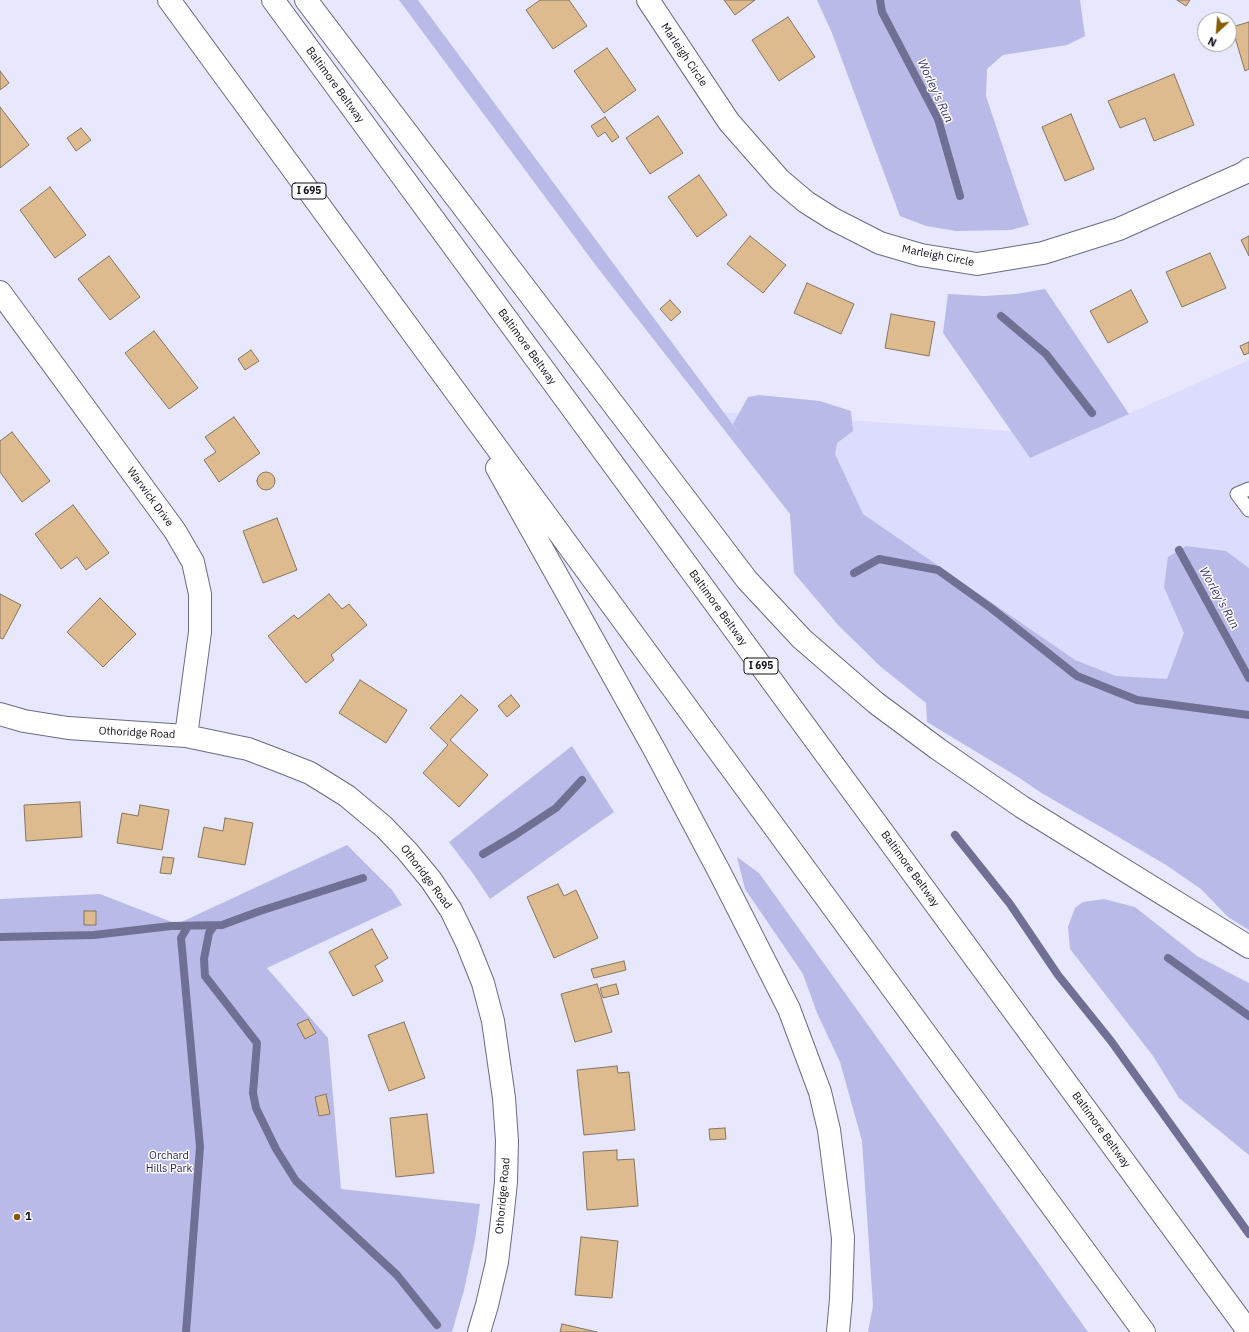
<!DOCTYPE html>
<style>
body{margin:0}
#map{position:relative;width:1249px;height:1332px;overflow:hidden;background:#e7e8fd;font-family:"IBM Plex Sans",sans-serif}
canvas{display:block}
.north{position:absolute;left:1197px;top:12px;width:40px;height:40px;box-sizing:border-box;background:#fff;border:1px solid #9f9fa3;border-radius:50%;rotate:206deg;font-size:11px;font-weight:700;line-height:16px;text-align:center;color:#0f0f18}
.north::after{content:'';display:block;margin:auto;width:14px;height:18px;background:#895a00;clip-path:polygon(50% 0,100% 100%,50% 72%,0 100%)}
</style>
<div id="map">
<canvas width="1249" height="1332"></canvas>
<div class="north">N</div>
</div>
<script>
const context = document.querySelector('canvas').getContext('2d');
context.lineJoin = 'round';
function fillPath(path, color) { context.fillStyle = color; context.fill(path, 'evenodd'); }
const toPath = rows => new Path2D(rows.map(r => 'M' + r).join(''));
function trace(path, color, width, dash) { context.strokeStyle = color; context.lineWidth = width; context.lineCap = dash ? 'butt' : 'round'; context.setLineDash(dash || []); context.stroke(path); }
function write(font, color, halo, rows, align = 'center') {
  context.font = font + ' "IBM Plex Sans",sans-serif'; context.lineWidth = 3; context.setLineDash([]); context.textBaseline = 'middle'; context.strokeStyle = halo; context.fillStyle = color; for (const [text, x, y, turn = 0] of rows) {
    context.save(); context.translate(x, y); context.rotate((+turn || 0) * Math.PI / 180); context.textAlign = isNaN(turn) ? turn : align; if (halo) context.strokeText(text, 0, 0); context.fillText(text, 0, 0); context.restore();
  }
}
const built = toPath([
 [1249,360,1249,802,822,545,723,412,1012,431,1030,458]
]);
const green = toPath([
 [399,0,418,0,739,433,733,424,748,397,759,395,820,401,851,411,853,431,837,443,835,454,863,514,1075,660,1116,676,1167,679,1184,633,1164,587,1168,557,1186,546,1226,551,1249,568,1249,930,1228,917,1201,889,1166,865,1115,835,1043,794,1018,777,927,722,926,703,881,667,838,625,794,573,790,514,597,267],
 [817,0,1080,0,1085,36,1067,45,1003,55,987,69,986,96,1029,225,1011,230,956,231,926,226,900,216,832,33],
 [1045,289,1129,414,1030,458,943,333,948,294,984,296,1016,294],
 [572,746,614,812,490,899,474,875,449,842],
 [347,845,392,890,402,905,267,968,328,1038,341,1189,480,1204,475,1240,464,1290,452,1332,0,1332,0,899,100,894,177,924],
 [737,857,759,873,1088,1332,868,1332,873,1306,862,1141,840,1062,817,1013,803,974,745,889],
 [1104,899,1135,907,1197,956,1249,983,1249,1155,1179,1098,1153,1056,1070,949,1068,927,1075,908,1083,902]
]);
const stream = toPath([
 [880,0,882,12,938,119,960,196],
 [1001,316,1046,354,1092,413],
 [1179,550,1249,678],
 [854,573,879,559,938,570,991,608,1077,676,1137,700,1249,715],
 [955,835,1010,904,1058,975,1111,1041,1249,1234],
 [483,854,515,835,556,808,582,780],
 [214,926,209,933,204,959,205,976,257,1043,253,1093,256,1108,276,1149,296,1181,397,1275,437,1325],
 [0,937,94,935,171,926,222,925,260,911,363,878],
 [1168,958,1249,1016],
 [186,1332,200,1147,181,938,188,926]
]);
const building = toPath([
 [540,0,569,0,587,26,553,49,526,10,540,0],
 [724,0,755,0,735,15,724,0],
 [1177,0,1190,0,1186,6,1177,0],
 [788,17,815,57,779,81,752,40,788,17],
 [1249,22,1249,69,1245,71,1232,27,1249,22],
 [607,48,636,90,604,113,574,71,607,48],
 [0,71,9,83,0,90,0,71],
 [1174,74,1194,125,1154,141,1145,118,1120,128,1108,101,1174,74],
 [0,107,29,145,0,168,0,107],
 [1071,114,1094,169,1065,181,1042,127,1071,114],
 [658,116,683,153,650,174,626,138,658,116],
 [605,117,619,137,612,142,605,132,598,137,591,126,605,117],
 [81,128,91,140,76,151,67,138,81,128],
 [699,175,727,215,697,237,668,197,699,175],
 [50,187,86,235,55,258,20,210,50,187],
 [750,236,786,265,763,293,727,264,750,236],
 [1249,236,1249,256,1241,240,1249,236],
 [1210,253,1226,288,1182,307,1166,272,1210,253],
 [109,256,140,297,110,320,78,279,109,256],
 [807,283,854,304,841,334,794,313,807,283],
 [1131,290,1148,322,1108,343,1090,311,1131,290],
 [670,300,681,312,671,321,660,309,670,300],
 [891,314,935,322,929,356,885,348,891,314],
 [154,331,198,388,169,409,125,353,154,331],
 [1249,342,1249,353,1244,355,1240,346,1249,342],
 [251,350,259,361,245,370,238,359,251,350],
 [234,417,260,453,219,482,204,460,216,452,205,437,234,417],
 [12,432,50,481,22,502,0,472,0,441,12,432],
 '257 481a9 9 0 1 1 18 0a9 9 0 1 1-18 0Z',
 [73,505,109,553,86,570,77,557,61,569,35,534,73,505],
 [277,518,297,570,263,583,243,531,277,518],
 [0,594,21,605,3,639,0,638,0,594],
 [329,594,342,609,349,604,367,625,331,655,334,660,306,683,268,636,294,615,298,619,329,594],
 [100,598,136,634,103,667,67,632,100,598],
 [360,680,407,710,386,743,339,713,360,680],
 [461,695,478,710,450,740,488,775,459,807,423,773,448,745,430,728,461,695],
 [511,695,520,706,507,717,498,706,511,695],
 [80,802,82,837,26,841,24,805,80,802],
 [140,805,169,810,162,850,117,843,122,813,138,816,140,805],
 [225,818,253,823,245,865,198,857,204,827,223,831,225,818],
 [163,857,174,858,171,874,160,873,163,857],
 [558,884,564,896,576,890,598,938,554,958,527,897,558,884],
 [84,911,96,911,96,925,84,925,84,911],
 [372,929,388,958,375,966,383,981,353,996,329,952,372,929],
 [624,961,626,970,594,978,591,969,624,961],
 [597,984,612,1032,575,1042,561,994,597,984],
 [616,984,619,994,603,998,600,988,616,984],
 [308,1019,316,1033,305,1039,297,1024,308,1019],
 [404,1022,425,1078,389,1091,368,1035,404,1022],
 [617,1066,618,1073,629,1072,635,1130,584,1135,577,1070,617,1066],
 [326,1094,330,1114,319,1116,315,1097,326,1094],
 [427,1114,434,1173,396,1177,390,1118,427,1114],
 [725,1128,726,1139,710,1140,709,1129,725,1128],
 [617,1150,617,1160,634,1159,638,1206,587,1210,583,1152,617,1150],
 [581,1237,618,1241,612,1298,575,1295,581,1237],
 [562,1324,597,1332,560,1332,562,1324]
]);
const service = toPath([
 [1249,489,1237,494,1249,510]
]);
const minor = toPath([
 [648,0,729,122,780,180,806,202,833,219,880,243,921,255,977,264,1043,253,1119,229,1244,173,1249,169],
 [0,292,175,531,193,562,200,594,200,632,186,736],
 [0,714,24,721,68,728,186,736,248,749,277,760,310,773,347,796,384,827,407,851,431,880,451,910,467,943,483,983,493,1021,504,1098,507,1141,506,1182,502,1220,497,1262,487,1305,479,1332]
]);
const motorway = toPath([
 [169,0,1144,1332],
 [273,0,1249,1332],
 [306,0,747,580,802,639,876,703,938,749,1022,807,1249,947],
 [497,468,653,747,720,873,789,1009,820,1092,829,1130,843,1238,841,1299,838,1332]
]);
const markers = [
 [17,1217,4,"#895a00"]
];
const shields = [
 [309,191,34],
 [761,666,34]
];
const shieldNames = [
 ["I 695",309,191],
 ["I 695",761,666]
];
const streetNames = [
 ["Marleigh Circle",684,55,56],
 ["Baltimore Beltway",335,85,54],
 ["Marleigh Circle",938,256,11],
 ["Baltimore Beltway",527,347,54],
 ["Warwick Drive",150,497,54],
 ["Baltimore Beltway",718,608,54],
 ["Othoridge Road",137,733,3],
 ["Baltimore Beltway",910,869,54],
 ["Othoridge Road",426,877,53],
 ["Baltimore Beltway",1101,1130,54],
 ["Othoridge Road",503,1196,-85]
];
const parkNames = [
 ["Orchard",169,1156],
 ["Hills Park",169,1169]
];
const poiNames = [
 ["1",25,1217]
];
const waterNames = [
 ["Worley's Run",935,91,65],
 ["Worley's Run",1219,598,61]
];
fillPath(built, '#dcdcfe');
fillPath(green, '#babae8');
trace(stream, '#707095', 8);
fillPath(building, '#ddbb8e');
trace(building, '#857560', 1);
trace(service, '#6b6b83', 15);
trace(minor, '#6b6b83', 24);
trace(motorway, '#6b6b83', 24);
trace(service, '#fff', 13);
trace(minor, '#fff', 22);
trace(motorway, '#fff', 22);
for (const [x, y, r, color] of markers) { const dot = new Path2D(); dot.arc(x, y, r, 0, 2 * Math.PI); context.fillStyle = color; context.fill(dot); trace(dot, '#fff', 1.5); }
for (const [x, y, w] of shields) { const box = new Path2D(); box.roundRect(x - w / 2, y - 8, w, 16, 3); context.fillStyle = '#fff'; context.fill(box); trace(box, '#0f0f18', 1); }
write('bold 10px', '#0f0f18', null, shieldNames);
write('11px', '#0f0f18', '#fff', streetNames);
write('11px', '#2d2560', '#fff', parkNames);
write('bold 11px', '#0f0f18', '#fff', poiNames, 'left');
write('italic 12px', '#36306c', '#fff', waterNames);
</script>
